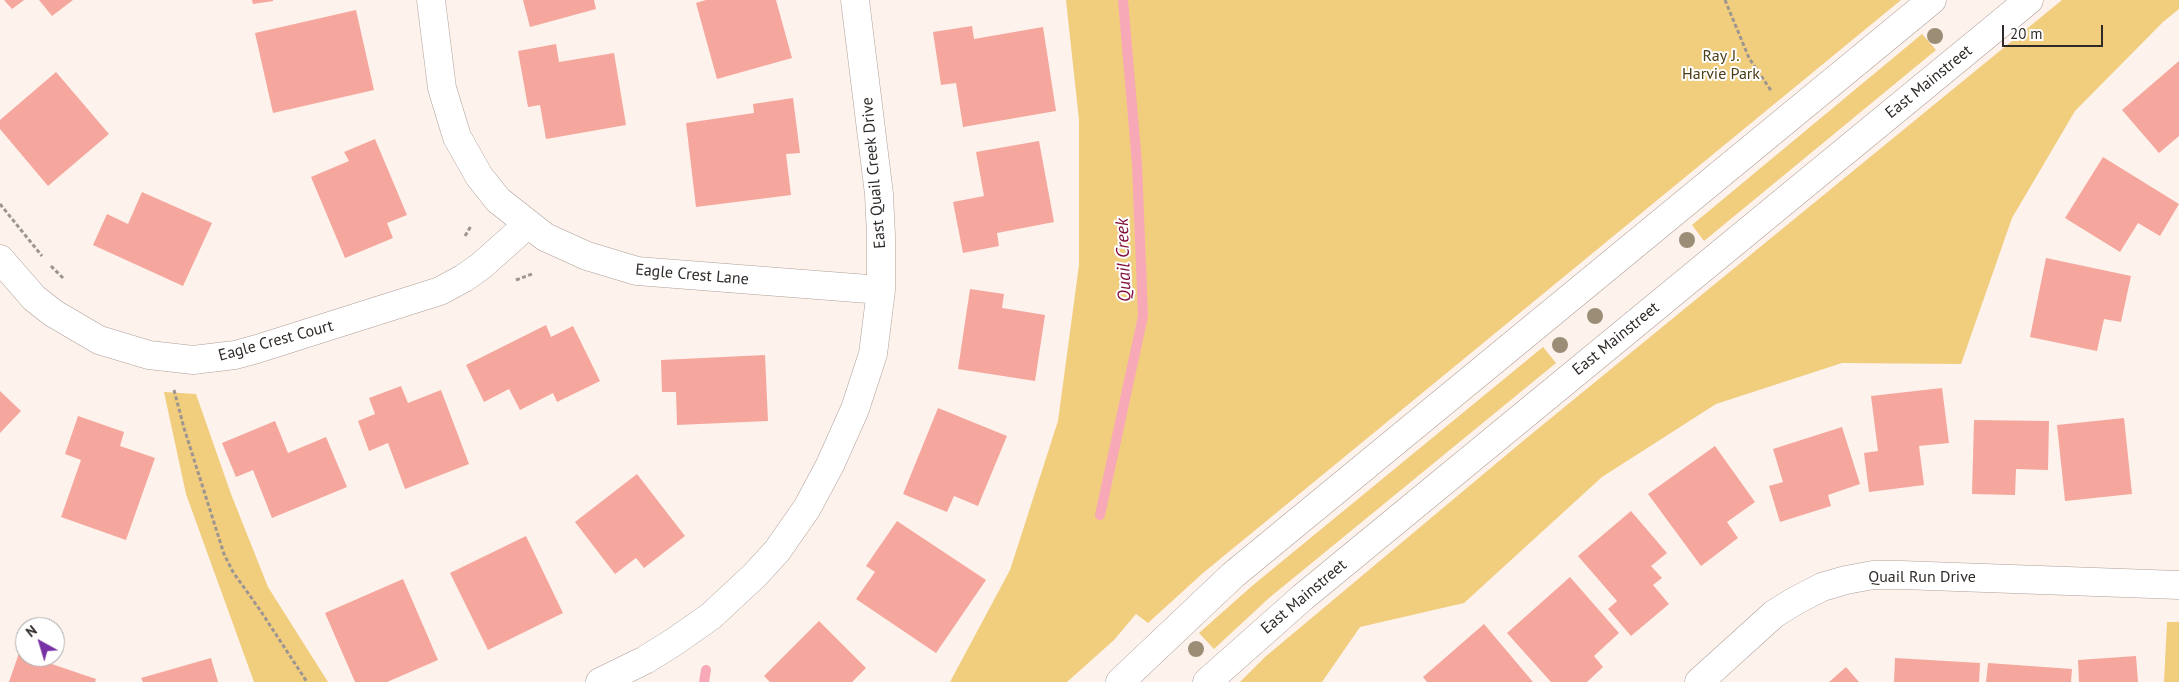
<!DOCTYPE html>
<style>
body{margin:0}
#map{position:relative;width:2179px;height:682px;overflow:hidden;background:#fef2ec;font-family:"PT Sans",sans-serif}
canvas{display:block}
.north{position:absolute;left:15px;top:617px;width:50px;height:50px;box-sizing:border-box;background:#fff;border:1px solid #acaaa9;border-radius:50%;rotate:321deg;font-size:14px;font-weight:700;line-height:20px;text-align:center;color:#2f2a27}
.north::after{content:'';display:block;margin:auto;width:18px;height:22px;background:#7831a4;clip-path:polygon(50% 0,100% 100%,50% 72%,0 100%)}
.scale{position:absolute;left:2002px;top:25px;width:101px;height:22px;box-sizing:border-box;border:2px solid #2f2a27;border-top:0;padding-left:6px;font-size:15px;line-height:18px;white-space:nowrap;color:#2f2a27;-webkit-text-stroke:4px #fff;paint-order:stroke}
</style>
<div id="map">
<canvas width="2179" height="682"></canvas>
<div class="north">N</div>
<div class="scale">20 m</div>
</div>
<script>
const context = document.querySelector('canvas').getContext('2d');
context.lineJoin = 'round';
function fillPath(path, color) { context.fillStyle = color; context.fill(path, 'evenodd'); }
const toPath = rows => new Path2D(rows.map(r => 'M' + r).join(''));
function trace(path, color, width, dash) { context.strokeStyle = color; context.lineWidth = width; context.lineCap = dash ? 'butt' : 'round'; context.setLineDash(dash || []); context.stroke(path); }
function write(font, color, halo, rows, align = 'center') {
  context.font = font + ' "PT Sans",sans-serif'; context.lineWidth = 4; context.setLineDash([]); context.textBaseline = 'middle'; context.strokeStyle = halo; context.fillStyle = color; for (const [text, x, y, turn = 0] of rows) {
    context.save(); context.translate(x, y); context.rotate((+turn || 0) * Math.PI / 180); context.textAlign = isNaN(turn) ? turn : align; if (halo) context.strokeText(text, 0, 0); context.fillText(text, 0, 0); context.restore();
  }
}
const green = toPath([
 [1066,0,1901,0,1203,573,1148,623,1136,614,1114,640,1067,682,950,682,1010,570,1058,421,1079,265,1079,120],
 [2062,0,2179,0,2179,9,2163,22,2075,111,2012,218,1961,364,1842,363,1716,404,1602,477,1464,603,1360,627,1322,682,1240,682,1265,657,1523,441],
 [1922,34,1936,50,1704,241,1692,225],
 [1543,347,1556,363,1269,598,1214,649,1199,633,1252,586],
 [164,392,196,394,231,494,268,587,328,682,254,682,186,494],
 [2167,622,2179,622,2179,682,2164,682]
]);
const stream = toPath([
 [1100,515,1143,316,1137,164,1123,0],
 [704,682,706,670]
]);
const building = toPath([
 [4,0,24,0,12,9],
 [39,0,73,0,52,16],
 [252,0,273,0,273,1,253,4],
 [523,0,594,0,596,9,530,27],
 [706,0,776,0,792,58,717,79,696,3],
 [356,10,374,90,273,113,255,33],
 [972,26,974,39,1043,27,1056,111,963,127,956,83,941,85,933,32],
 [556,44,559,62,614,53,626,125,546,139,540,105,528,107,518,51],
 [2179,61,2179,136,2159,153,2122,110],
 [56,72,109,134,48,186,0,129,0,120],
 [793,98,800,153,786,154,791,195,696,207,686,123,754,113,753,104],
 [375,139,407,215,387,223,393,238,345,258,311,177,349,161,344,152],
 [1039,141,1054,222,997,233,999,246,963,253,953,202,984,196,976,152],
 [2103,157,2179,204,2160,236,2138,223,2120,252,2065,218],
 [142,192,212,223,183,286,93,245,107,214,128,224],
 [2046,258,2131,276,2121,322,2104,319,2097,351,2030,337],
 [970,289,1004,294,1002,308,1045,315,1035,381,958,369],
 [546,325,551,337,573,326,600,381,557,402,553,393,520,410,509,389,484,402,466,365],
 [765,355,768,421,677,425,676,392,662,392,661,360],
 [401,386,408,403,441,390,469,464,405,489,388,443,369,451,358,421,375,414,369,398],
 [1942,388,1949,443,1919,446,1924,485,1869,492,1864,453,1878,451,1871,396],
 [0,391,21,411,0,433],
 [938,408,1007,436,978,506,954,496,947,512,903,494],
 [78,416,124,432,120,446,155,458,126,540,61,517,81,460,65,454],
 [2124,418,2132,494,2065,501,2057,425],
 [1974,420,2049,421,2048,470,2016,469,2015,495,1972,494],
 [275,421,288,453,326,437,347,487,272,518,253,470,236,477,222,443],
 [1842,427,1860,484,1828,495,1831,506,1780,522,1769,486,1783,482,1773,449],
 [1715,446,1755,502,1727,522,1738,538,1701,566,1648,494],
 [637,474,685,536,644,568,636,558,615,574,575,522],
 [1631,511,1667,553,1651,566,1662,578,1653,585,1669,604,1631,636,1608,609,1617,601,1578,556],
 [897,521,986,580,936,653,856,599,875,572,866,566],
 [526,536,563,613,488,650,450,573],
 [1570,577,1619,633,1594,656,1603,667,1587,682,1551,682,1507,633],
 [403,579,438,660,387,682,355,682,325,613],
 [819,621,866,668,852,682,770,682,764,676],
 [1484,624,1533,682,1427,682,1423,677],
 [19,653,25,655,25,657,31,657,96,679,95,682,9,682],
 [2136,656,2138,682,2079,682,2078,660],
 [211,658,218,682,143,682,141,678],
 [1895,658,1980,663,1979,682,1894,682],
 [1988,663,2072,669,2071,682,1986,682],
 [1846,667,1859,682,1829,682]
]);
const path = toPath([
 [1725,0,1749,58,1772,92],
 [0,204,42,256],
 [465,236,471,226],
 [51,266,64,279],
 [516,280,532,274],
 [174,390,184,428,224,554,233,572,260,610,307,682]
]);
const minor = toPath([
 [431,0,442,88,457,137,479,176,498,200,545,237,587,256,637,271,881,290],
 [0,259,34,298,53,313,99,340,149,355,193,360,235,355,257,349,440,291,464,278,481,266,527,225],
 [600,682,645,660,674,642,711,616,755,575,777,551,807,508,830,465,855,409,873,354,881,290,881,236,879,194,855,0],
 [1699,682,1774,614,1795,601,1822,587,1846,580,1873,575,1901,575,2179,585]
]);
const primary = toPath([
 [1120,682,1233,575,1932,0],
 [1207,682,1303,597,2029,0]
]);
const trees = [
 [1935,36],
 [1687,240],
 [1595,316],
 [1560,345],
 [1196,649]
];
const parkNames = [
 ["Ray J.",1721,56],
 ["Harvie Park",1721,74]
];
const streetNames = [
 ["East Mainstreet",1929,82,-39],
 ["East Quail Creek Drive",874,173,-95],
 ["Eagle Crest Lane",692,275,5],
 ["East Mainstreet",1616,339,-39],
 ["Eagle Crest Court",276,341,-15],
 ["Quail Run Drive",1922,577],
 ["East Mainstreet",1304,597,-40]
];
const waterNames = [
 ["Quail Creek",1124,260,-92]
];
fillPath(green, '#f1cd7e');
trace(stream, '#f8a9b7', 10);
fillPath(building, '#f5a79d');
trace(minor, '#ad9f99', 29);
trace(primary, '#ad9f99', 29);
trace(path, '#9d9590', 3, [4, 2.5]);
trace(minor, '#fff', 28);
trace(primary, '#fff', 28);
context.fillStyle = '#9c8e76';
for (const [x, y] of trees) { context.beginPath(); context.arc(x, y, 8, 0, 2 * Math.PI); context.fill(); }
write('16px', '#4c3c15', '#fff', parkNames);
write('16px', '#2f2a27', '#fff', streetNames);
write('italic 18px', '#7f0b36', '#fff', waterNames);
</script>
